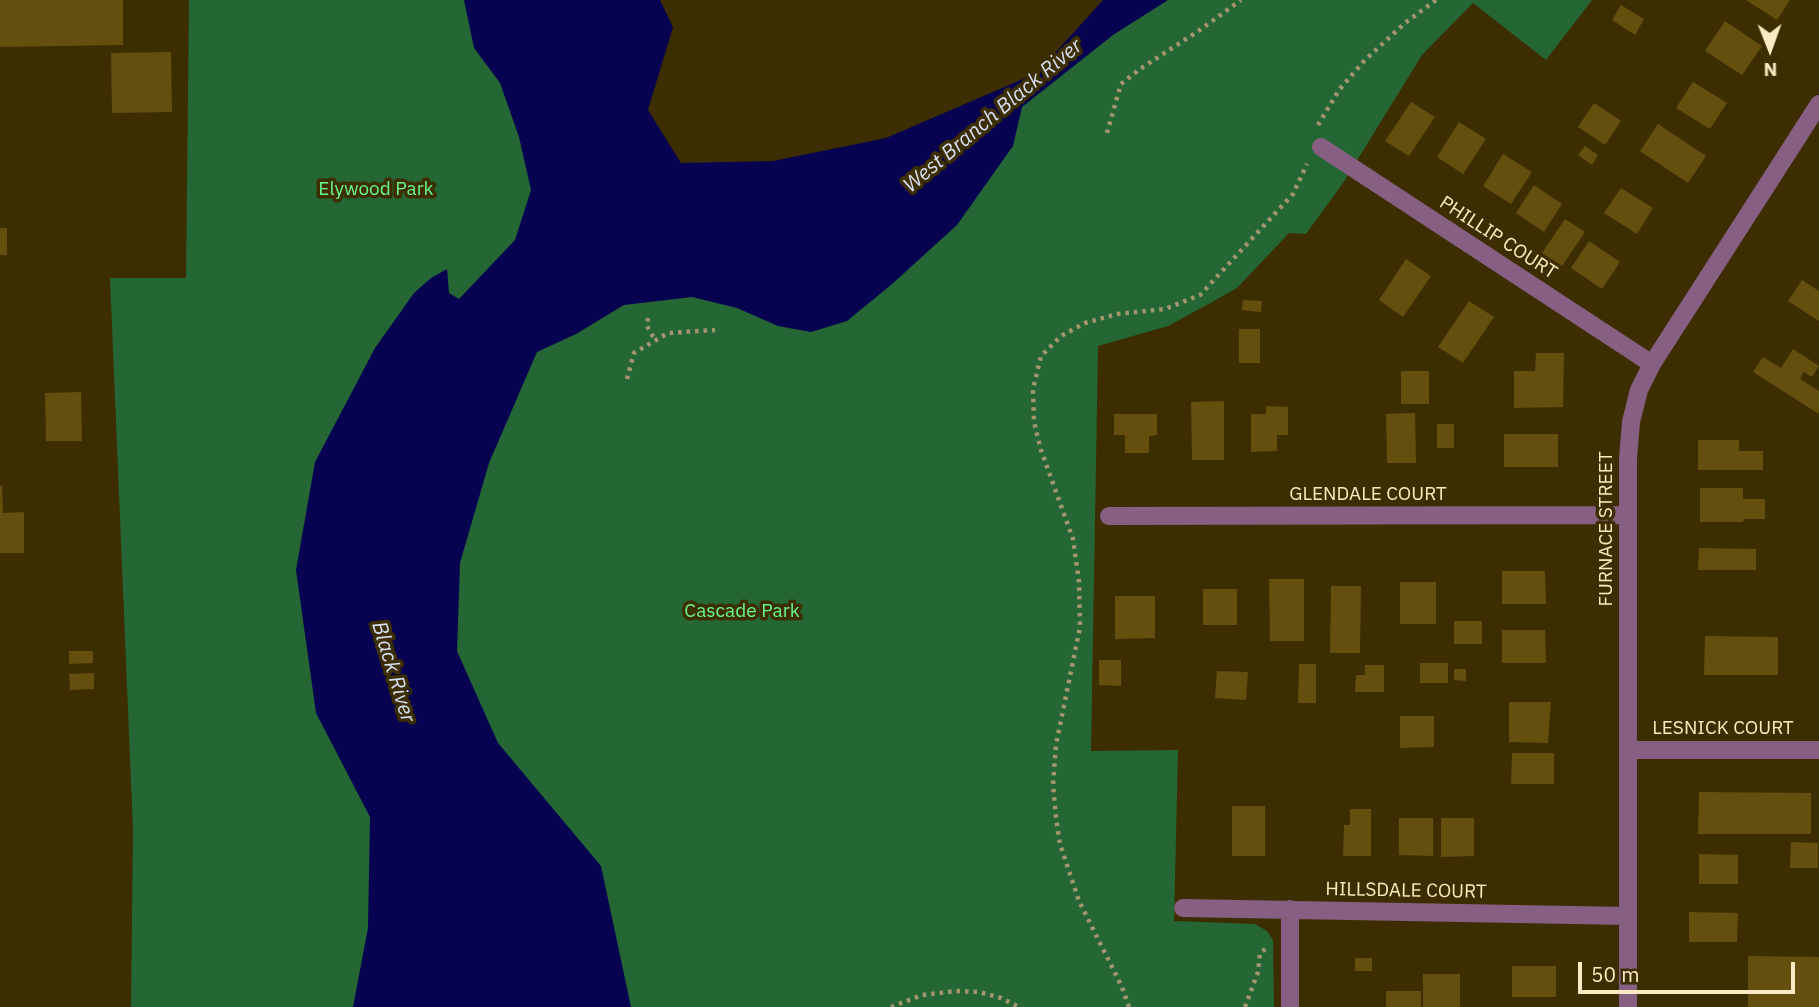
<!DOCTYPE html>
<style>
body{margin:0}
#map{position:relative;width:1819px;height:1007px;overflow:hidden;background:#3d2e01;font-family:"IBM Plex Sans",sans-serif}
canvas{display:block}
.north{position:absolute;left:1735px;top:14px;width:70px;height:70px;-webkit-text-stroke:5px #3d2e01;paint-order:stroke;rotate:179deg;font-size:19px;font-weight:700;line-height:28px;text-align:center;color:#f9eac4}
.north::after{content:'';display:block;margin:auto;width:24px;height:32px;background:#f9eac4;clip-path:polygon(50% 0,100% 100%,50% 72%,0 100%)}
.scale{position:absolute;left:1578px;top:962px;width:217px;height:32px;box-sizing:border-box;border:4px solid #f9eac4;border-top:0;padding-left:9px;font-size:21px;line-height:24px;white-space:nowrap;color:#f9eac4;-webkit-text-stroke:5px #3d2e01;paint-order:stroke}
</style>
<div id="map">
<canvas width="1819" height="1007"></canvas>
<div class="north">N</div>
<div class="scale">50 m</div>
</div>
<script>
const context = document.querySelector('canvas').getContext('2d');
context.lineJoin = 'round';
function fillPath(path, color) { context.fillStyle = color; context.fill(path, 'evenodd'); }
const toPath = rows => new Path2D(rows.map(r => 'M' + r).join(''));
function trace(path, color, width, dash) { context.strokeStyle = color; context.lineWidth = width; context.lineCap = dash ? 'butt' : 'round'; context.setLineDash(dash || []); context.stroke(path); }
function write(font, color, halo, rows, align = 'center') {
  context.font = font + ' "IBM Plex Sans",sans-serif'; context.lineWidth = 7; context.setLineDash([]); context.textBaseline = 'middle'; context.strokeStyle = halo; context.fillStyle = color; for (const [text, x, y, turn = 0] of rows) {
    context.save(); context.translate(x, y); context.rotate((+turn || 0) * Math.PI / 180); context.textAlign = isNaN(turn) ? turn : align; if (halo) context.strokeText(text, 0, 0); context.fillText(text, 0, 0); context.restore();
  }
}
const green = toPath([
 [189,0,555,0,605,228,913,188,1128,0,1592,0,1546,60,1473,3,1422,55,1343,183,1306,234,1289,233,1237,288,1212,302,1168,326,1098,346,1091,751,1178,750,1174,921,1255,924,1267,931,1273,940,1274,1007,131,1007,133,830,110,278,186,278]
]);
const water = toPath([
 [464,0,660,0,673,27,648,110,681,163,773,161,886,138,1037,73,1103,0,1168,0,1113,35,1022,107,1013,146,957,225,891,285,847,321,811,332,778,326,737,308,692,297,624,305,576,334,537,352,489,463,460,563,457,651,498,743,601,866,631,1007,353,1007,368,928,370,817,316,713,296,570,315,462,375,348,414,293,431,278,447,269,449,293,459,299,515,240,531,190,519,137,500,83,474,48]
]);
const building = toPath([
 [0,0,123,0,123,45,0,47],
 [1746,0,1790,0,1777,20],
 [1621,5,1644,19,1635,35,1612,20],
 [1725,21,1762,46,1742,75,1705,51],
 [171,52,172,112,112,113,111,53],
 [1693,82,1727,103,1710,129,1676,108],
 [1411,102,1435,117,1409,156,1385,141],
 [1594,103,1621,121,1605,145,1578,127],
 [1459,122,1486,139,1463,174,1437,157],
 [1658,124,1706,156,1688,183,1640,151],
 [1585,146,1598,155,1592,165,1578,155],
 [1503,154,1532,172,1511,204,1483,186],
 [1534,185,1562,204,1544,232,1516,213],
 [1621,188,1653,208,1637,234,1604,213],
 [1565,219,1585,232,1562,266,1542,253],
 [0,228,7,228,7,255,0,255],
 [1589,241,1620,262,1602,289,1571,268],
 [1406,259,1431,276,1403,317,1379,300],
 [1802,280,1819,291,1819,321,1788,301],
 [1243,300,1262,301,1261,312,1242,310],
 [1469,301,1494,317,1463,363,1438,347],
 [1239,329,1260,329,1260,363,1239,363],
 [1793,349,1819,366,1812,377,1804,372,1800,379,1819,391,1819,414,1753,372,1763,357,1781,368],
 [1536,353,1564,353,1563,407,1514,408,1514,371,1535,371],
 [1401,371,1429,371,1429,404,1401,404],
 [81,392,82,441,46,441,45,393],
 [1224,401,1224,460,1192,460,1191,402],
 [1266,406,1288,407,1288,435,1277,435,1277,451,1251,452,1251,414,1266,414],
 [1415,413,1416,463,1387,463,1386,414],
 [1114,414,1157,414,1157,435,1149,436,1149,453,1125,453,1125,435,1114,435],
 [1437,424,1454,424,1454,448,1437,448],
 [1504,434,1558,434,1558,467,1504,467],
 [1698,440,1739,440,1739,451,1763,451,1763,470,1698,470],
 [0,486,2,486,3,513,24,512,24,553,0,553],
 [1700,488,1743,488,1743,499,1765,499,1765,519,1744,519,1743,522,1700,522],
 [1699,548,1756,549,1756,570,1698,570],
 [1502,571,1545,571,1546,604,1502,604],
 [1269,579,1304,579,1304,641,1270,641],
 [1400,582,1436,582,1436,624,1400,624],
 [1331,586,1361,586,1360,653,1330,653],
 [1203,589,1237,589,1237,625,1203,625],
 [1115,596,1155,596,1155,638,1115,639],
 [1454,621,1482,621,1482,644,1454,644],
 [1502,630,1545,630,1546,663,1502,663],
 [1705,636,1778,637,1778,675,1704,675],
 [69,651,93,651,93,663,69,664],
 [1099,660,1121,660,1121,686,1099,685],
 [1420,663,1448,663,1448,683,1420,683],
 [1299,664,1316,664,1316,703,1298,703],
 [1365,665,1384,665,1384,692,1355,692,1356,675,1365,675],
 [1454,669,1466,669,1466,681,1454,680],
 [1217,671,1248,672,1246,700,1215,698],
 [94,673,94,689,70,690,69,674],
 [1509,702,1551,702,1548,743,1509,742],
 [1400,716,1434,716,1434,747,1400,748],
 [1512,753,1554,753,1554,784,1511,784],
 [1699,792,1811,793,1811,834,1698,834],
 [1232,806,1265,806,1265,856,1232,856],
 [1350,809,1371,809,1371,856,1343,856,1344,825,1350,825],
 [1399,818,1433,818,1433,856,1399,855],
 [1441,818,1474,818,1474,856,1441,857],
 [1791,842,1818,843,1818,868,1790,868],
 [1699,854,1738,855,1738,884,1699,884],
 [1689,912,1738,913,1737,942,1689,942],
 [1748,956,1819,957,1819,1007,1748,1007],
 [1355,958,1372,958,1372,971,1355,971],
 [1512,966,1556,966,1556,997,1512,997],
 [1423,974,1460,974,1460,1007,1423,1007],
 [1386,991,1421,991,1421,1007,1386,1007]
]);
const path = toPath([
 [1318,125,1339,90,1364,61,1405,23,1436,0],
 [1107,133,1121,84,1140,69,1200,30,1241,0],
 [648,318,647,326,655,340],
 [627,379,634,353,668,333,715,330],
 [891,1007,922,995,956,991,979,992,1001,998,1019,1007],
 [1129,1007,1122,987,1079,901,1060,844,1056,818,1053,785,1056,745,1080,627,1079,582,1073,539,1041,450,1034,422,1033,389,1041,356,1061,336,1085,323,1117,314,1165,309,1200,295,1293,194,1307,164],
 [1245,1007,1258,972,1260,953,1267,948]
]);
const minor = toPath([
 [1321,147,1652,364],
 [1109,516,1628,515],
 [1628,750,1819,750],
 [1183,908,1628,916],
 [1290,1007,1290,909],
 [1628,1007,1628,459,1631,422,1639,390,1652,364,1819,104]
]);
const parkNames = [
 ["Elywood Park",376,190],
 ["Cascade Park",742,612]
];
const streetNames = [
 ["PHILLIP COURT",1498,238,33],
 ["GLENDALE COURT",1368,495],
 ["FURNACE STREET",1607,529,-90],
 ["LESNICK COURT",1723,729],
 ["HILLSDALE COURT",1406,891,1]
];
const waterNames = [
 ["West Branch Black River",993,116,-40],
 ["Black River",393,672,73]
];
fillPath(green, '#246735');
fillPath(water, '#070351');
fillPath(building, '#644f0e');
trace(path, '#a4956c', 4.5, [3.5, 5]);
trace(minor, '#865f83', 18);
write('19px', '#67f78c', '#3d2e01', parkNames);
write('19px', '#f9eac4', '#3d2e01', streetNames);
write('italic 21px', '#d5dffa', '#3d2e01', waterNames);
</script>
